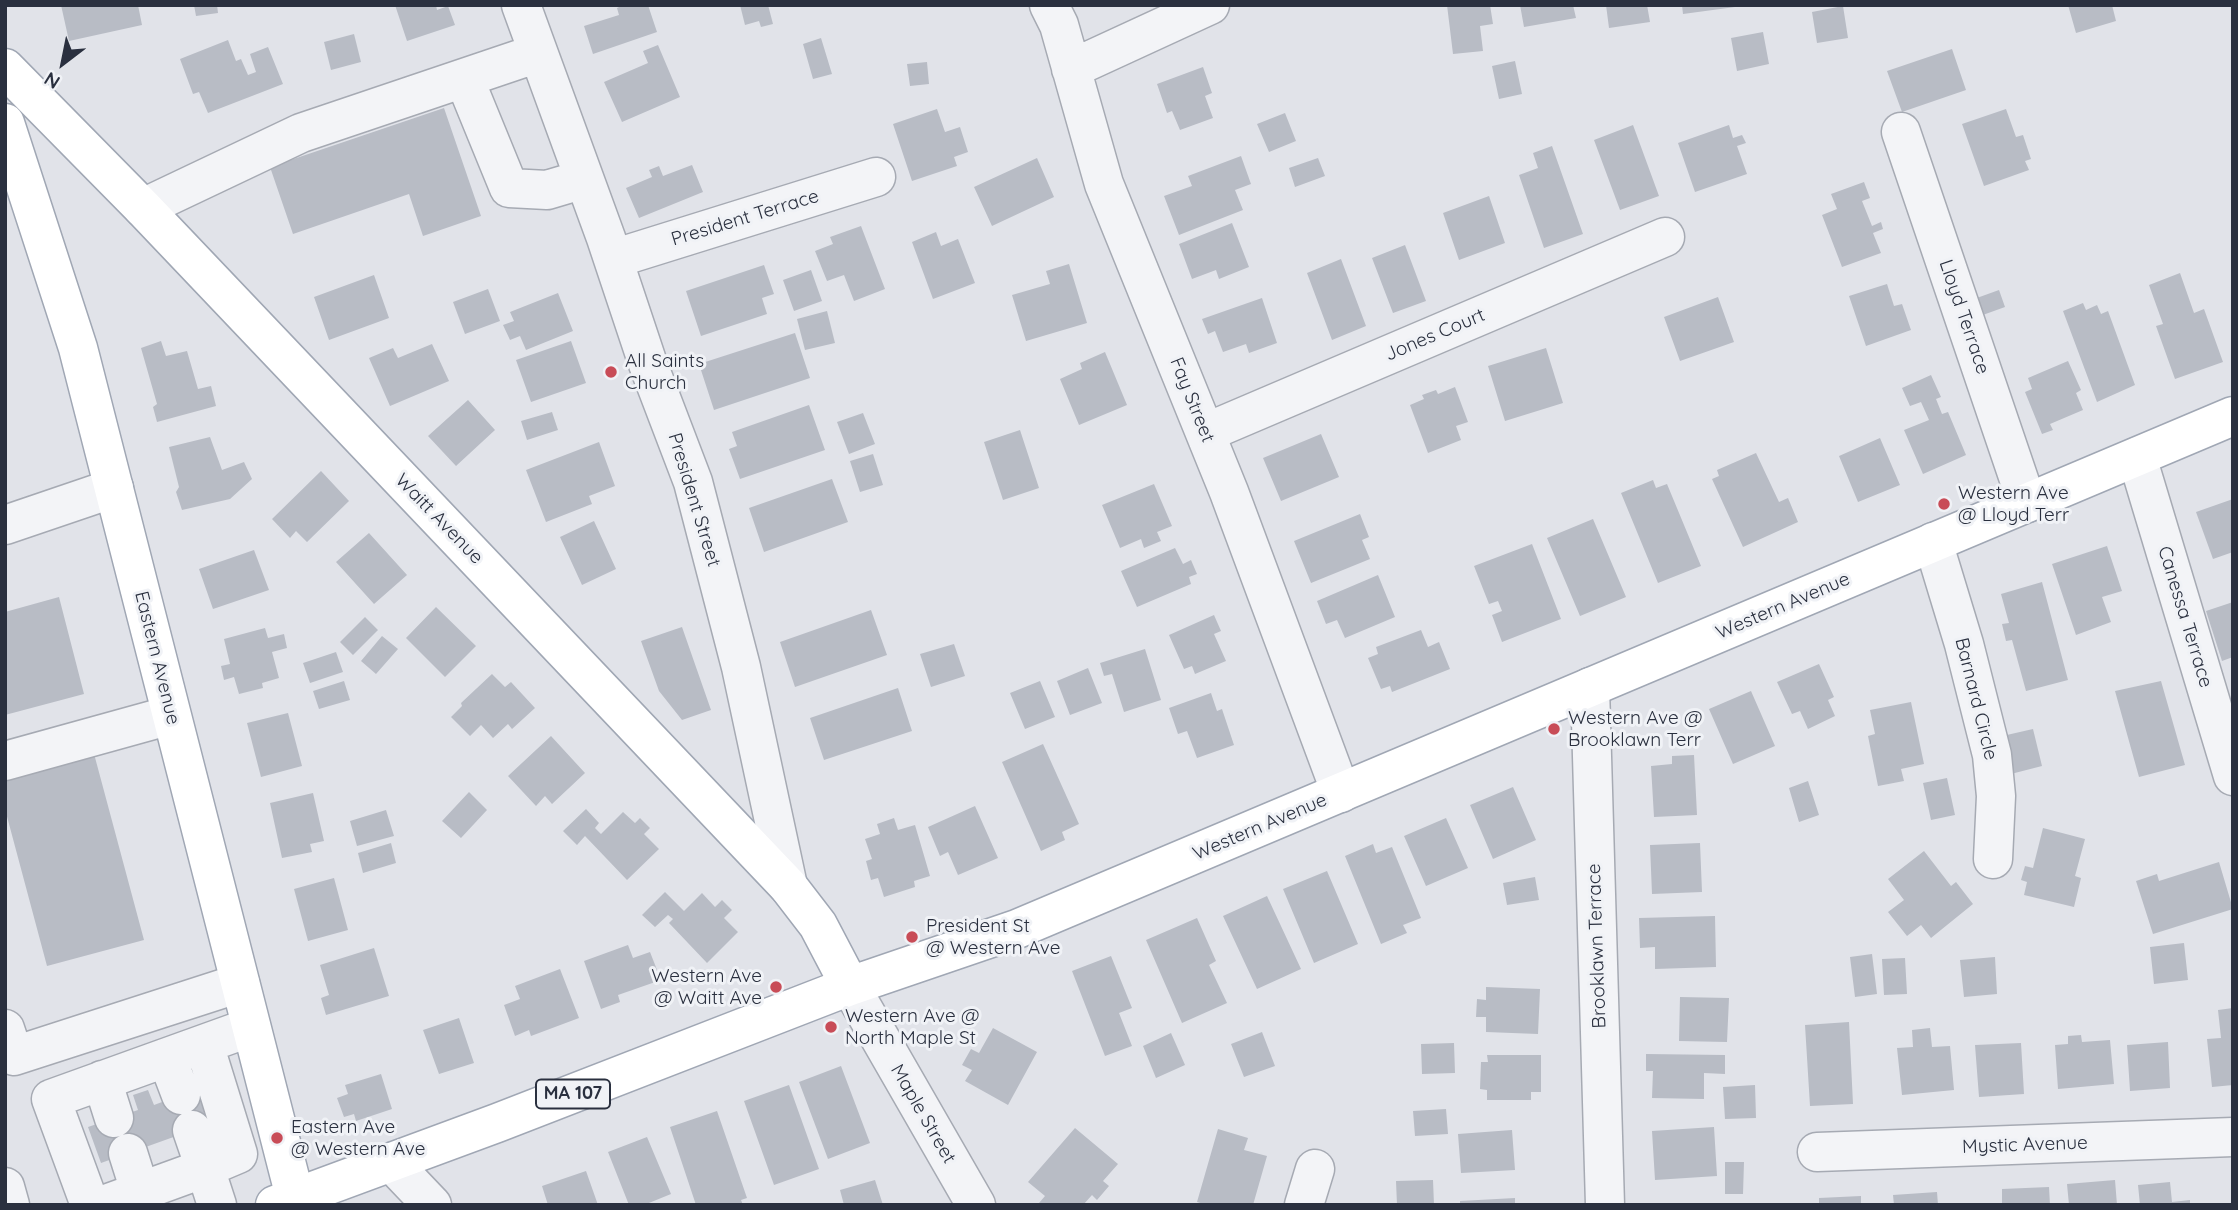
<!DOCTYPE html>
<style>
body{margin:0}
#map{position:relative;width:2238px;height:1210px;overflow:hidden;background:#e1e3e9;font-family:Quicksand,sans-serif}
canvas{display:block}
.frame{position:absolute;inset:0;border:7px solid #2a303f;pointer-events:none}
.north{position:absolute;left:28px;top:28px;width:70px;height:70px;-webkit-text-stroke:5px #f0f2f6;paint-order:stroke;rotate:212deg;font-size:19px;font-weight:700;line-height:28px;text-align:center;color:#2a303f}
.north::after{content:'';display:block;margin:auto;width:24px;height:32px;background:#2a303f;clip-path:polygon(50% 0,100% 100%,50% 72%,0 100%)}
</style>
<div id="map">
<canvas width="2238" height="1210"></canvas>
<div class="frame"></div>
<div class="north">N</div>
</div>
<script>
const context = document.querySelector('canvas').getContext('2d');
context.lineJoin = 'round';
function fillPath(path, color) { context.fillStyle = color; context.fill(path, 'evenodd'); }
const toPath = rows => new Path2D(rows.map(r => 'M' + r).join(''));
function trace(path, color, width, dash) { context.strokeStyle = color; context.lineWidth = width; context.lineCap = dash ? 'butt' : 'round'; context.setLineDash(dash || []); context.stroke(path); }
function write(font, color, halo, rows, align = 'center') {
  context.font = font + ' Quicksand,sans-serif'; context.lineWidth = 6; context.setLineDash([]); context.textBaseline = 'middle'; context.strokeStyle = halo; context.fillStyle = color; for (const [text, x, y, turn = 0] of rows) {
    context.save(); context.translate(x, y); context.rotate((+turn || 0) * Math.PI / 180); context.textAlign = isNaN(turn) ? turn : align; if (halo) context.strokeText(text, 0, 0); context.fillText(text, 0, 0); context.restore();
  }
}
const building = toPath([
 [61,5,138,5,142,25,69,41],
 [194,5,217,5,218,13,196,16],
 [395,5,436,5,437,10,448,6,455,25,407,41],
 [623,5,648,5,657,32,593,54,584,26,619,15,617,8],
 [740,5,768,5,773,24,761,27,759,21,745,25],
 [1447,5,1490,5,1493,24,1480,26,1483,51,1453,54],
 [1520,5,1573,5,1576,18,1524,27],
 [1606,5,1647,5,1650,22,1609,28],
 [1682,5,1735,5,1735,7,1683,14],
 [2068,5,2112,5,2116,21,2076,33],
 [1843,6,1848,38,1817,43,1812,12],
 [1763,32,1769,64,1737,71,1731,38],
 [354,34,361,62,331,70,324,42],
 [821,38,832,74,813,79,803,44],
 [228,40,236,61,241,59,248,75,256,72,250,54,268,47,283,84,208,113,199,92,193,94,180,59],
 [658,45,680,97,622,122,604,82,648,63,643,51],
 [1952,49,1966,90,1902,112,1887,71],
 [1515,61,1522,94,1499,99,1492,66],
 [927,62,929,84,910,86,907,64],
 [1203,67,1212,93,1205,96,1213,118,1180,130,1172,111,1167,113,1157,84],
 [444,108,481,216,423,236,409,194,293,234,270,167],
 [937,109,945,132,960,127,968,152,954,157,957,166,912,181,893,124],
 [2006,109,2016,137,2023,135,2031,159,2025,161,2029,170,1984,186,1962,124],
 [1285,113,1296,141,1269,152,1257,124],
 [1633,125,1659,196,1620,210,1594,140],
 [1729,125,1733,138,1742,135,1746,143,1737,146,1747,174,1695,192,1678,143],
 [1552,146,1583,234,1544,248,1519,175,1538,168,1533,153],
 [1241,156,1251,184,1235,190,1243,210,1179,235,1164,196,1192,186,1188,176],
 [1037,158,1054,197,992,226,974,187],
 [1318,158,1325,176,1295,187,1289,168],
 [692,165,703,192,639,218,626,188,652,177,649,170,659,166,663,176],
 [1864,182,1870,198,1862,201,1872,226,1881,222,1883,229,1873,233,1881,253,1842,267,1822,215,1837,209,1831,194],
 [1489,196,1505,243,1459,260,1443,213],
 [1232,223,1249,267,1219,279,1216,270,1192,279,1179,244],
 [861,226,885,289,854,301,844,275,827,281,815,251,833,244,830,237],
 [936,232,941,246,958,239,975,283,933,299,912,242],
 [1405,245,1426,301,1393,313,1372,258],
 [1341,259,1366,326,1332,340,1307,273],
 [1069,264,1087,323,1026,341,1012,295,1050,284,1046,271],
 [764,265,774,294,762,298,767,314,701,336,686,291],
 [811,270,822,301,794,311,783,280],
 [2180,273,2194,313,2204,309,2223,362,2175,379,2156,326,2163,324,2149,285],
 [374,275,389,318,329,340,314,297],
 [1887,284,1894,306,1902,304,1911,330,1866,346,1849,296],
 [488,289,500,321,465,334,453,302],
 [1999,290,2005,307,1980,316,1974,299],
 [558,293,573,331,526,350,520,336,510,340,503,325,514,321,510,312],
 [1718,297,1734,342,1680,361,1664,317],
 [1262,298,1277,343,1249,353,1246,344,1223,352,1215,331,1208,334,1202,319],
 [2083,303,2086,310,2097,305,2101,314,2108,311,2135,385,2097,402,2063,311],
 [827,311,835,343,805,350,797,319],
 [795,333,810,378,714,410,699,364],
 [161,341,166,356,187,351,198,389,211,386,216,406,157,422,153,407,157,404,141,348],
 [571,341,586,383,531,402,516,360],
 [432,344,449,381,390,406,369,358,393,348,398,358],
 [1546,348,1563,403,1505,421,1488,366],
 [1105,352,1127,405,1079,425,1060,379,1082,369,1080,363],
 [2068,361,2081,390,2076,393,2083,410,2050,424,2053,430,2042,434,2025,392,2032,389,2028,378],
 [1931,375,1941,397,1936,399,1942,414,1948,412,1966,455,1923,474,1904,430,1929,420,1921,402,1910,406,1902,388],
 [1455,387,1468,422,1456,426,1461,440,1428,453,1410,405,1424,399,1422,395,1436,390,1438,394],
 [468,400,495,430,456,466,428,436],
 [809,405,825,450,740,479,729,449,737,446,732,432],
 [552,412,558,430,527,440,521,421],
 [863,413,875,444,849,454,837,422],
 [1020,430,1039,488,1003,500,984,442],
 [1321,434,1339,477,1281,501,1263,458],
 [210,437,222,470,244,462,252,479,230,499,182,510,176,492,179,487,169,447],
 [1880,438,1900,485,1858,502,1839,456],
 [599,442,615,486,589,496,592,504,546,522,526,470],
 [1756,453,1779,502,1788,498,1798,522,1743,547,1712,479,1719,476,1717,470],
 [873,454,883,485,860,492,850,461],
 [321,471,349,501,307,542,296,531,290,538,272,519],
 [832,479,848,522,764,552,749,508],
 [1653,480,1656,488,1667,484,1701,566,1658,583,1621,493],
 [1154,484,1172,526,1157,532,1161,541,1144,548,1141,539,1120,548,1102,505],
 [2233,499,2233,552,2213,559,2196,512],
 [1360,514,1369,537,1362,540,1370,559,1311,583,1294,541],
 [1593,519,1626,597,1580,616,1547,538],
 [594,521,616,569,582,585,560,537],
 [369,533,407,575,374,604,336,562],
 [1532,544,1561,619,1502,642,1492,615,1502,611,1498,601,1489,604,1474,566],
 [2107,546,2122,591,2102,597,2111,622,2076,635,2052,564],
 [1175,548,1183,564,1191,560,1197,574,1189,577,1191,584,1137,607,1121,571],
 [254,550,269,590,213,609,199,569],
 [1378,575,1395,617,1345,638,1337,620,1326,624,1317,601],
 [2042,582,2068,680,2026,691,2012,640,2006,641,2002,624,2009,623,2001,594],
 [59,597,84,694,5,715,5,612],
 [2233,602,2233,657,2222,661,2206,611],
 [436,607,476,646,445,677,406,638],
 [871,610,887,655,795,687,780,642],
 [1214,615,1221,631,1214,634,1226,661,1195,674,1192,666,1184,669,1169,635],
 [365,617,378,630,353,655,340,642],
 [682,627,711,710,682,720,659,691,641,641],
 [265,628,268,638,284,634,287,648,272,652,279,678,262,683,263,688,239,694,234,677,224,680,221,666,230,664,224,639],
 [1421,630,1428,647,1439,642,1450,669,1392,692,1390,686,1381,689,1368,658,1378,654,1376,647],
 [382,636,398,649,376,674,361,661],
 [954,644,965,676,931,687,920,654],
 [1145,649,1161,700,1124,712,1112,674,1104,676,1100,663],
 [336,652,343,672,310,683,303,663],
 [1819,664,1834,697,1828,700,1835,716,1808,729,1800,711,1792,714,1777,682],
 [1088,668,1102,703,1070,715,1057,681],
 [492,674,505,687,511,682,535,708,512,729,508,724,493,738,481,725,470,736,451,717,462,706,461,703],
 [344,681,350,700,319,709,313,691],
 [1040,681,1055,717,1025,729,1010,693],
 [2161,681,2185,765,2139,777,2115,691],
 [898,688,912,731,824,760,810,718],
 [1751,691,1775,746,1733,764,1709,709],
 [1211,693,1217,711,1222,709,1234,745,1197,758,1187,731,1178,734,1169,708],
 [1911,702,1924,764,1901,769,1904,781,1878,786,1868,736,1875,734,1870,710],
 [288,713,302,766,261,777,247,723],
 [2033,729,2042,766,2007,775,1998,737],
 [551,736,585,773,552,804,545,796,536,806,508,776],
 [1043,744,1079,824,1062,832,1065,840,1041,851,1002,762],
 [93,750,144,940,47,966,5,809,5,773],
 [1694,755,1697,815,1654,817,1651,766,1672,764,1672,756],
 [1947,778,1955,815,1931,820,1923,783],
 [1808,781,1819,815,1799,822,1789,788],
 [1513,787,1536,840,1493,859,1470,805],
 [469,792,487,810,461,838,442,821],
 [313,793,324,841,310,844,312,852,282,858,270,803],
 [975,806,998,858,958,875,948,852,940,856,928,827],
 [586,809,599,823,595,828,601,834,623,812,635,823,640,818,650,828,644,834,659,849,627,880,585,836,577,845,563,831],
 [386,810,394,836,357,846,350,821],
 [894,818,898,830,915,825,930,876,914,881,915,887,884,897,878,878,871,880,866,861,872,859,865,839,880,834,877,824],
 [1446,818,1468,868,1426,886,1404,836],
 [2043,828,2085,839,2075,876,2081,878,2074,907,2024,895,2027,882,2021,880,2025,866,2033,868],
 [391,843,396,863,363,873,358,853],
 [1700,843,1702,892,1652,894,1650,845],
 [1373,844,1376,853,1392,847,1421,918,1403,925,1407,933,1381,944,1345,856],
 [1924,851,1951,886,1956,882,1973,904,1931,938,1921,925,1907,936,1888,912,1904,900,1888,879],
 [2219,862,2233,909,2153,934,2136,881,2157,874,2159,881],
 [1327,871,1358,944,1314,963,1283,889],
 [1535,877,1539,900,1507,905,1503,883],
 [334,878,348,930,308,941,294,889],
 [665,892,684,911,702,893,715,907,722,900,732,910,724,918,738,932,707,963,669,923,673,919,668,915,655,927,642,915],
 [1267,896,1301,969,1257,989,1223,916],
 [1715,916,1716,967,1655,969,1655,947,1640,948,1639,918],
 [1197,918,1216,961,1209,965,1227,1003,1182,1023,1146,940],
 [2184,943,2188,980,2154,984,2150,947],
 [628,945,633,958,650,952,661,980,618,995,620,1002,601,1009,584,961],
 [374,948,389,996,326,1015,321,998,329,995,320,965],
 [1872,954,1877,994,1855,997,1850,957],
 [1111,956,1132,1008,1119,1013,1132,1046,1105,1056,1072,971],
 [1995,957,1997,994,1964,997,1960,960],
 [1905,958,1907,994,1884,995,1882,959],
 [560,969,579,1018,531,1036,529,1030,515,1036,504,1005,520,999,515,986],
 [1486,987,1540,989,1538,1034,1486,1032,1486,1017,1476,1017,1477,999,1486,1000],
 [1680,997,1729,998,1727,1042,1679,1041],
 [2233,1008,2233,1085,2212,1087,2207,1039,2221,1038,2218,1010],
 [459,1018,474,1063,439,1074,423,1030],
 [1849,1022,1853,1104,1810,1106,1805,1025],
 [993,1028,1037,1052,1008,1105,965,1081,972,1070,962,1065,971,1049,979,1053],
 [1930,1028,1932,1047,1950,1046,1954,1090,1902,1095,1897,1048,1913,1047,1912,1030],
 [1262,1032,1275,1066,1244,1077,1231,1044],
 [1171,1033,1185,1065,1156,1078,1143,1046],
 [2081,1035,2082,1042,2110,1040,2114,1084,2058,1089,2055,1045,2068,1044,2068,1036],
 [2168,1042,2170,1088,2130,1091,2127,1045],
 [1454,1043,1455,1073,1422,1074,1421,1044],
 [2021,1043,2024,1094,1979,1097,1975,1045],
 [1646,1054,1725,1055,1725,1074,1704,1073,1704,1099,1652,1098,1653,1071,1646,1071],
 [1487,1055,1541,1055,1541,1092,1531,1092,1531,1100,1487,1100,1487,1090,1480,1089,1481,1062,1488,1062],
 [841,1066,870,1143,828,1159,799,1082],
 [381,1074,392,1109,356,1121,354,1114,344,1117,337,1098,348,1094,345,1085],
 [208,1085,221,1120,101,1163,88,1127,138,1110,133,1095,148,1090,154,1105],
 [789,1085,819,1169,774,1185,744,1101],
 [1755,1085,1756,1118,1725,1119,1723,1087],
 [1446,1109,1448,1134,1415,1136,1413,1111],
 [717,1111,747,1198,741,1200,743,1205,696,1205,670,1127],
 [1714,1127,1717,1176,1655,1180,1652,1131],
 [1075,1128,1118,1164,1103,1181,1109,1186,1097,1200,1092,1195,1083,1205,1042,1205,1039,1203,1045,1196,1028,1182],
 [1218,1129,1248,1138,1244,1150,1267,1156,1253,1205,1207,1205,1197,1202],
 [1512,1130,1515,1170,1461,1173,1458,1134],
 [647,1137,671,1194,644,1205,629,1205,608,1152],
 [1725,1162,1744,1162,1743,1194,1725,1194],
 [586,1171,598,1205,548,1205,542,1186],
 [875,1180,883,1205,844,1205,840,1190],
 [1433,1180,1434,1205,1397,1205,1396,1181],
 [2115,1180,2117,1205,2069,1205,2067,1184],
 [2170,1182,2172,1202,2190,1200,2190,1205,2140,1205,2138,1185],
 [2049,1187,2050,1205,2002,1205,2002,1189],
 [1937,1192,1938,1205,1894,1205,1893,1195],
 [1861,1196,1861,1205,1819,1205,1819,1198],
 [1515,1198,1515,1205,1460,1205,1460,1201]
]);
const minor = toPath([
 [521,5,606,238,648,364,693,482,741,667,788,886],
 [1049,5,1059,25,1104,184,1229,492,1341,793],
 [1071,69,1210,5],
 [464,78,509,188,547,190,584,179],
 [1901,132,2027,503],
 [143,208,301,133,538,53],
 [613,259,876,177],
 [1205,433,1665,237],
 [2137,457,2233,776],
 [5,525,114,488],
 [1933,542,1964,644,1992,755,1996,796,1993,859],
 [1590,687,1605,1205],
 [5,761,171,715],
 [850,986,976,1205],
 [5,1029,14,1056,240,983],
 [204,1044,238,1154,205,1168,217,1205],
 [167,1058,181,1095],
 [102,1080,114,1118],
 [1817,1152,2233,1137],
 [128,1153,140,1191],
 [391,1162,432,1205],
 [5,1187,10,1205],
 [90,1205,51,1099,251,1027],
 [103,1205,205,1168,192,1130],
 [1304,1205,1315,1169]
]);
const major = toPath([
 [5,68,143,208,788,886,818,925,850,986],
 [5,123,78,348,295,1197],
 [275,1205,497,1123,850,986,1017,929,2233,416]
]);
const markers = [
 [611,372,7,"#c84c57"],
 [1944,504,7,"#c84c57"],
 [1554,729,7,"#c84c57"],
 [912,937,7,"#c84c57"],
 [776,987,7,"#c84c57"],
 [831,1027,7,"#c84c57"],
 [277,1138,7,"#c84c57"]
];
const shields = [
 [573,1094,74]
];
const shieldNames = [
 ["MA 107",573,1094]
];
const streetNames = [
 ["President Terrace",745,218,-17],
 ["Lloyd Terrace",1964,317,71],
 ["Jones Court",1435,335,-23],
 ["Fay Street",1192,400,68],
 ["President Street",694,500,73],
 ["Waitt Avenue",439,519,46],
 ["Western Avenue",1783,606,-23],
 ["Canessa Terrace",2185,617,73],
 ["Eastern Avenue",157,658,76],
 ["Barnard Circle",1976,699,76],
 ["Western Avenue",1260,827,-23],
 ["Brooklawn Terrace",1597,946,-92],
 ["Maple Street",923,1114,60],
 ["Mystic Avenue",2025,1145,-2]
];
const poiNames = [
 ["All Saints",625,361],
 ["Church",625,383],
 ["Western Ave",1958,493],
 ["@ Lloyd Terr",1958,515],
 ["Western Ave @",1568,718],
 ["Brooklawn Terr",1568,740],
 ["President St",926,926],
 ["@ Western Ave",926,948],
 ["Western Ave",762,976,"right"],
 ["@ Waitt Ave",762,998,"right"],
 ["Western Ave @",845,1016],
 ["North Maple St",845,1038],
 ["Eastern Ave",291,1127],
 ["@ Western Ave",291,1149]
];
fillPath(building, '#b8bcc5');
trace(minor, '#a6aab3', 41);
trace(major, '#a0a7b4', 41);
trace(minor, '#f3f4f7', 38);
trace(major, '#fff', 38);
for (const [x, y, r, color] of markers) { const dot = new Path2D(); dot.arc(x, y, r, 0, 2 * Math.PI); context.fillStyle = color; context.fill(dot); trace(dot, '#f0f2f6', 2.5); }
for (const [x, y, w] of shields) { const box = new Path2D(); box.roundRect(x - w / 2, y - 14.5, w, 29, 5); context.fillStyle = '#f0f2f6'; context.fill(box); trace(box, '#2a303f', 2); }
write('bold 18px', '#2a303f', null, shieldNames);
write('19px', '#2a303f', '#f0f2f6', streetNames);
write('19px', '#2a303f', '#f0f2f6', poiNames, 'left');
</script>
